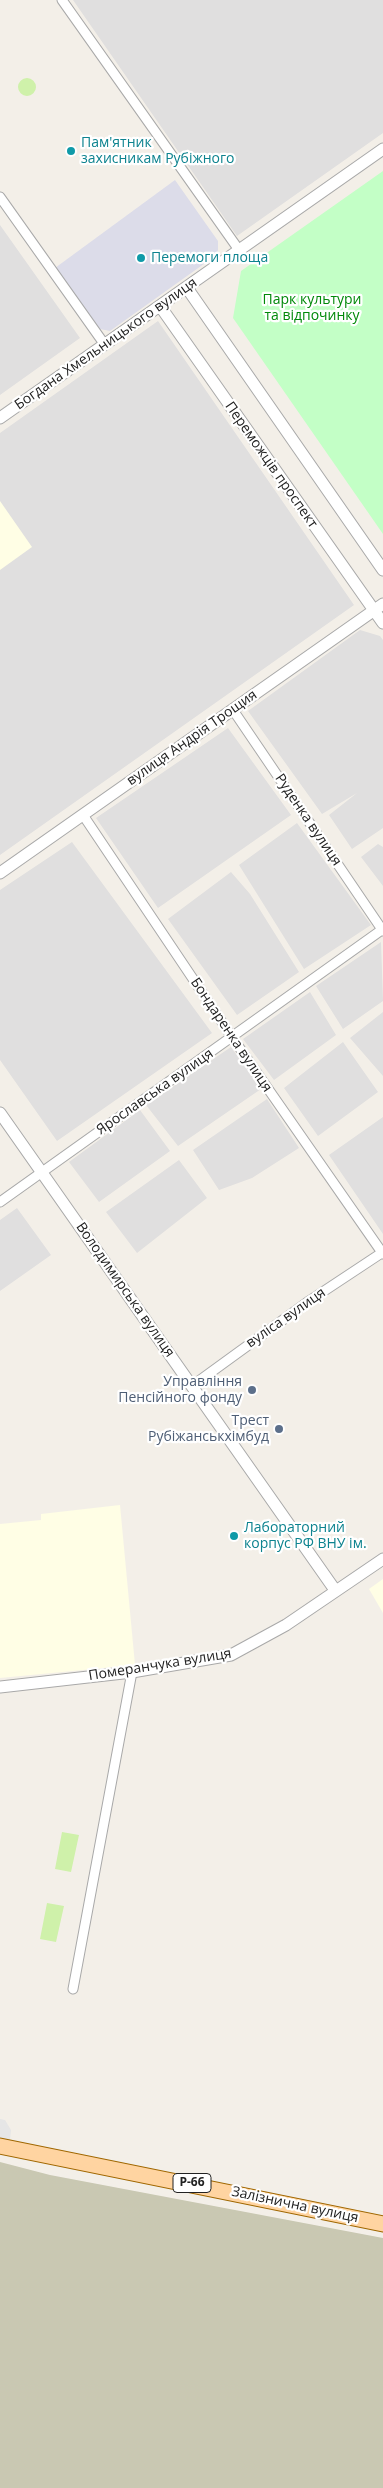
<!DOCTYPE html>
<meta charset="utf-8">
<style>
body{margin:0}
canvas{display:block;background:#f3efe8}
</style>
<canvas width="383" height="2488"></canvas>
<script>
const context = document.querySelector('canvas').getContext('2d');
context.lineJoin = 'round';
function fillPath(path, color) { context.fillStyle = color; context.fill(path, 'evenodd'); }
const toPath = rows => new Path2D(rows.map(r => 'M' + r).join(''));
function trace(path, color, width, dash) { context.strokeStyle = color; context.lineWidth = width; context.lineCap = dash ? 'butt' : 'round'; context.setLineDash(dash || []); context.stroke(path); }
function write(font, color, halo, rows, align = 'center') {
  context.font = font + ' "Open Sans",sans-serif'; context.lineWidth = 4.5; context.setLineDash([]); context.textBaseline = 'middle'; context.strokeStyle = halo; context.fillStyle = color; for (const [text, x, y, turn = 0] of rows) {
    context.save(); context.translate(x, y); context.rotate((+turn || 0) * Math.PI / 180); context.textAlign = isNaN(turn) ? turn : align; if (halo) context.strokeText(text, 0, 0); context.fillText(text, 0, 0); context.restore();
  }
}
const residential = toPath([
 [73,0,383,0,383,133,237,236],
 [0,225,80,338,0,395],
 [158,321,354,605,0,855,0,433],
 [360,630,380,636,383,640,383,828,352,849,329,815,357,793,322,814,248,711],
 [228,728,291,815,158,908,96,818],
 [297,823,371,925,304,969,239,865],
 [72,842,212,1033,57,1141,0,1060,0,890],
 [378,844,383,847,383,886,361,857],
 [231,872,250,894,299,972,237,1015,168,919],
 [381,942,383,1001,343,1029,316,986],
 [310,992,336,1035,274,1080,243,1039],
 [383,1012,383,1076,350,1038],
 [343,1042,378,1092,318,1136,284,1088],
 [231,1047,261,1089,178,1146,146,1105],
 [267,1099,299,1148,252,1178,219,1190,193,1150],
 [140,1110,170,1151,99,1202,69,1162],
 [383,1117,383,1234,329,1155],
 [179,1160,207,1198,137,1253,106,1212],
 [17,1208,51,1255,0,1291,0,1220]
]);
const education = toPath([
 [0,501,32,547,0,570],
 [120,1505,135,1665,0,1678,0,1524,41,1520,41,1514],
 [383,1579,383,1613,369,1589]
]);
const construction = toPath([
 [0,2162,50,2175,383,2238,383,2488,0,2488]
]);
const grass = toPath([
 '18 87a9 9 0 1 1 18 0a9 9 0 1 1-18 0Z',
 [62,1832,79,1835,71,1872,55,1869],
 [47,1903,64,1906,56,1942,40,1939]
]);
const park = toPath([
 [383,171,383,534,233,318,241,271]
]);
const parking = toPath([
 [0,2119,5,2120,11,2130,10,2140,0,2138]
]);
const plaza = toPath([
 [175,180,218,241,218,250,215,256,110,331,100,329,55,268]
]);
const minor = toPath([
 [62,0,239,250],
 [0,197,105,345],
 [233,710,383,931],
 [83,815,232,1037,383,1254],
 [0,1202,383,929],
 [192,1386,309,1301,383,1252],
 [73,1989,132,1672]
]);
const tertiary = toPath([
 [187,288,383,570],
 [160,306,383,623],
 [0,418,383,149],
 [0,873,383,604],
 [0,1113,335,1590],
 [0,1687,132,1672,231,1655,286,1625,383,1559]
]);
const primary = toPath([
 [0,2146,383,2224]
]);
const markers = [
 [71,151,5,"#0f9aa8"],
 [141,258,5,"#0f9aa8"],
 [252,1390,5,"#5c6f8a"],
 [279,1429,5,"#5c6f8a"],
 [234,1536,5,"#0f9aa8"]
];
const shields = [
 [192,2183,38]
];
const shieldNames = [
 ["Р-66",192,2183]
];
const cultureNames = [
 ["Пам'ятник",81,143],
 ["захисникам Рубіжного",81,159],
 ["Перемоги площа",151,258],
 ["Лабораторний",244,1528],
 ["корпус РФ ВНУ ім.",244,1544]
];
const parkNames = [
 ["Парк культури",312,300],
 ["та відпочинку",312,316]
];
const streetNames = [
 ["Богдана Хмельницького вулиця",106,344,-35],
 ["Переможців проспект",271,465,55],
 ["вулиця Андрія Трощия",192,738,-35],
 ["Руденка вулиця",308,820,56],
 ["Бондаренка вулиця",231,1035,56],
 ["Ярославська вулиця",155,1092,-35],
 ["Володимирська вулиця",125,1290,55],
 ["вуліса вулиця",286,1318,-35],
 ["Померанчука вулиця",160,1665,-9],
 ["Залізнична вулиця",295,2205,12]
];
const serviceNames = [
 ["Управління",242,1382],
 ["Пенсійного фонду",242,1398],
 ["Трест",269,1421],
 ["Рубіжанськхімбуд",269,1437]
];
fillPath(residential, '#e0dfdf');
fillPath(education, '#fffee5');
fillPath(construction, '#c9c8b2');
fillPath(grass, '#cff1aa');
fillPath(park, '#c3ffc6');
fillPath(parking, '#e6e6e6');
fillPath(plaza, '#dcdce9');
trace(minor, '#a9a9a9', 11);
trace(tertiary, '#a9a9a9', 13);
trace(primary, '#a06700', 17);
trace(minor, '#fff', 9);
trace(tertiary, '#fff', 11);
trace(primary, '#ffd4a1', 15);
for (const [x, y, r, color] of markers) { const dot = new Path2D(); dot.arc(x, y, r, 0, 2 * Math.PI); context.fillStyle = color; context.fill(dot); trace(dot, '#fff', 2); }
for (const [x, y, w] of shields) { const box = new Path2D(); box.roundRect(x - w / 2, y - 9.5, w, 19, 4); context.fillStyle = '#fff'; context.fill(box); trace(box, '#222', 1); }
write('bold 12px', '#222', null, shieldNames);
write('14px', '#0d838f', '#fff', cultureNames, 'left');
write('14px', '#018909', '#fff', parkNames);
write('14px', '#222', '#fff', streetNames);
write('14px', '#4e5e75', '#fff', serviceNames, 'right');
</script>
